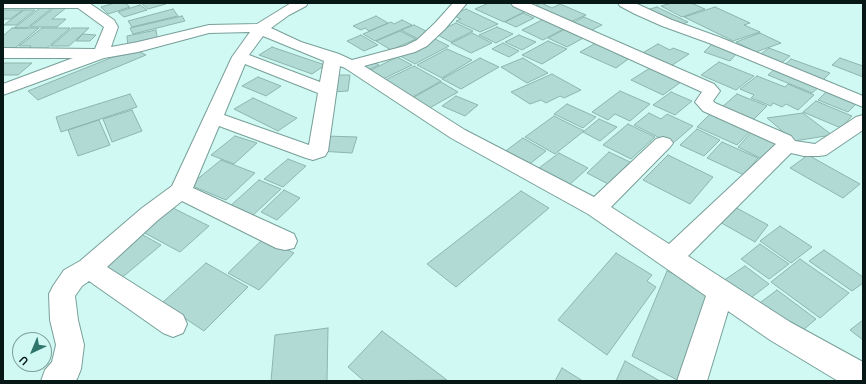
<!DOCTYPE html>
<style>
body{margin:0}
#map{position:relative;width:866px;height:384px;overflow:hidden;background:#cff9f2;font-family:Overpass,sans-serif}
canvas{display:block}
.frame{position:absolute;inset:0;border:4px solid #071715;pointer-events:none}
.north{position:absolute;left:12px;top:332px;width:40px;height:40px;box-sizing:border-box;background:#cff9f2;border:1px solid #7f9f9a;border-radius:50%;rotate:224deg;font-size:11px;font-weight:700;line-height:16px;text-align:center;color:#071715}
.north::after{content:'';display:block;margin:auto;width:14px;height:18px;background:#2e756c;clip-path:polygon(50% 0,100% 100%,50% 72%,0 100%)}
</style>
<div id="map">
<canvas width="866" height="384"></canvas>
<div class="frame"></div>
<div class="north">U</div>
</div>
<script>
const context = document.querySelector('canvas').getContext('2d');
context.lineJoin = 'round';
function fillPath(path, color) { context.fillStyle = color; context.fill(path, 'evenodd'); }
const toPath = rows => new Path2D(rows.map(r => 'M' + r).join(''));
function trace(path, color, width, dash) { context.strokeStyle = color; context.lineWidth = width; context.lineCap = dash ? 'butt' : 'round'; context.setLineDash(dash || []); context.stroke(path); }
const building = toPath([
 [115,3,125,3,130,7,108,14,101,7,115,3],
 [146,3,165,3,166,4,148,9,142,4,146,3],
 [489,3,515,3,530,9,504,22,475,9,489,3],
 [541,3,552,8,560,4,586,15,568,23,532,7,541,3],
 [672,3,691,3,705,9,682,17,661,6,672,3],
 [140,5,147,10,124,17,118,12,140,5],
 [657,7,688,22,677,26,647,10,657,7],
 [715,7,750,23,744,25,760,32,733,41,684,17,715,7],
 [40,8,52,8,27,28,14,28,40,8],
 [54,8,66,8,52,19,66,19,57,27,30,27,54,8],
 [173,9,178,16,132,27,128,21,173,9],
 [466,9,498,24,480,32,456,21,461,19,452,15,466,9],
 [3,10,23,10,10,19,3,19,3,10],
 [24,10,35,10,16,25,4,25,24,10],
 [523,13,534,18,516,27,505,22,523,13],
 [182,16,185,21,133,34,130,28,182,16],
 [376,16,388,23,369,31,365,28,361,30,353,26,376,16],
 [584,17,602,25,588,32,570,24,584,17],
 [546,18,567,27,543,40,522,30,546,18],
 [402,20,412,25,375,41,363,34,391,22,394,24,402,20],
 [456,23,473,31,451,42,434,33,456,23],
 [414,25,430,33,418,39,401,30,414,25],
 [497,27,513,34,496,43,479,35,497,27],
 [12,28,39,28,15,48,3,48,3,36,12,28],
 [42,28,70,28,46,49,28,49,31,46,19,46,42,28],
 [72,28,89,28,69,46,51,46,72,28],
 [567,28,587,36,567,47,548,38,567,28],
 [156,30,158,42,128,47,127,36,156,30],
 [400,31,416,39,391,50,376,41,400,31],
 [472,33,492,43,471,53,451,43,472,33],
 [760,33,781,43,756,52,736,42,760,33],
 [83,34,96,35,90,41,76,41,83,34],
 [361,35,378,45,364,51,347,41,361,35],
 [519,35,536,42,522,50,505,42,519,35],
 [435,39,449,46,415,64,400,56,435,39],
 [548,41,567,49,542,64,522,55,548,41],
 [503,43,519,51,509,57,492,49,503,43],
 [596,43,631,57,616,68,580,52,596,43],
 [658,44,670,50,673,48,689,54,668,68,639,55,658,44],
 [712,44,738,52,730,61,704,52,712,44],
 [272,47,325,65,312,74,259,55,272,47],
 [769,48,790,56,780,64,758,56,769,48],
 [447,49,472,60,442,78,417,65,447,49],
 [140,52,146,55,38,100,28,91,113,57,140,52],
 [397,57,412,65,383,79,369,71,397,57],
 [480,58,499,67,461,89,442,79,480,58],
 [523,58,548,73,527,83,501,67,523,58],
 [840,58,863,66,863,77,832,65,840,58],
 [791,59,830,73,821,82,782,67,791,59],
 [371,60,379,65,366,71,358,66,371,60],
 [719,62,754,76,736,90,701,75,719,62],
 [3,63,32,63,18,75,3,75,3,63],
 [414,66,441,81,409,99,381,82,414,66],
 [650,68,681,82,663,95,631,80,650,68],
 [776,68,820,86,812,93,768,75,776,68],
 [552,74,581,90,564,98,560,96,546,103,541,100,530,104,511,92,552,74],
 [335,75,350,75,348,91,332,92,335,75],
 [757,76,785,87,788,84,814,95,798,110,786,104,782,107,773,103,771,106,751,98,754,95,740,89,757,76],
 [258,77,281,86,266,96,242,86,258,77],
 [441,82,458,92,426,110,409,100,441,82],
 [620,91,650,104,630,121,615,114,608,120,592,112,620,91],
 [671,92,692,101,675,115,653,105,671,92],
 [826,92,856,104,848,112,818,100,826,92],
 [130,94,137,107,61,132,56,117,130,94],
 [737,94,767,106,753,120,722,107,737,94],
 [456,96,478,105,465,116,442,106,456,96],
 [253,98,297,118,278,131,234,109,253,98],
 [816,101,852,116,841,128,803,112,816,101],
 [567,104,596,117,583,128,554,114,567,104],
 [132,110,142,131,112,142,103,119,132,110],
 [712,112,752,129,737,145,697,127,712,112],
 [649,113,661,119,667,114,693,126,672,144,634,125,649,113],
 [803,113,832,135,794,141,767,118,803,113],
 [554,116,584,131,555,154,525,137,554,116],
 [599,119,617,127,600,141,583,132,599,119],
 [99,120,110,145,78,156,68,130,99,120],
 [628,124,655,137,631,159,603,145,628,124],
 [697,129,720,140,704,156,680,145,697,129],
 [753,130,778,141,762,159,738,147,753,130],
 [235,136,257,143,234,164,211,155,235,136],
 [325,136,357,137,352,153,319,151,325,136],
 [523,138,546,151,526,167,503,153,523,138],
 [722,142,758,158,744,175,707,158,722,142],
 [609,152,632,163,610,185,587,173,609,152],
 [559,153,588,168,569,185,539,168,559,153],
 [668,155,713,177,690,204,643,180,668,155],
 [808,155,860,184,843,198,790,168,808,155],
 [288,159,306,166,283,187,264,179,288,159],
 [221,160,255,173,226,200,190,185,221,160],
 [259,180,281,189,251,217,229,207,259,180],
 [284,190,300,198,277,220,261,212,284,190],
 [521,191,549,208,456,287,427,264,521,191],
 [733,206,768,225,755,242,718,221,733,206],
 [171,207,209,226,180,252,141,231,171,207],
 [780,226,812,247,791,263,760,241,780,226],
 [141,234,161,245,119,280,99,267,141,234],
 [264,238,294,253,259,290,228,273,264,238],
 [760,244,789,264,769,279,741,259,760,244],
 [824,250,863,277,863,283,852,291,809,261,824,250],
 [616,253,652,275,647,281,656,287,607,355,558,320,616,253],
 [800,259,849,293,820,318,771,282,800,259],
 [206,263,248,287,204,331,162,303,206,263],
 [745,266,769,284,744,303,720,283,745,266],
 [667,271,709,290,679,381,632,356,667,271],
 [777,290,816,319,796,336,757,305,777,290],
 [863,320,863,340,850,330,863,320],
 [328,328,327,381,271,381,275,335,328,328],
 [382,331,447,380,364,381,348,367,382,331],
 [625,361,660,381,616,381,625,361],
 [562,368,583,381,555,381,562,368]
]);
const minor = toPath([
 [3,3,89,3,114,20,118,27,111,47,138,42,209,25,257,24,291,3,308,3,306,6,289,15,271,28,301,42,339,54,352,60,405,46,417,40,435,23,453,3,467,3,445,29,427,46,415,52,364,66,465,130,594,197,656,139,663,137,670,139,673,143,670,147,611,207,669,244,776,144,703,111,695,102,702,92,513,6,511,3,529,3,714,84,720,91,713,101,715,103,791,136,795,141,815,144,856,117,863,115,863,130,826,155,819,156,804,156,791,153,688,256,790,322,863,362,863,381,838,381,770,340,728,311,707,381,677,381,706,296,588,214,451,138,345,68,340,66,328,151,325,156,313,160,306,158,219,126,193,188,294,234,297,241,294,248,285,250,276,248,182,201,158,220,107,267,183,315,187,324,183,333,173,337,163,333,89,281,82,286,75,296,78,320,84,345,81,369,77,379,75,381,41,381,45,370,52,362,56,345,50,320,49,294,53,286,64,270,80,261,142,208,172,186,232,57,250,32,209,33,138,52,104,58,3,95,3,84,73,58,3,58,3,48,95,49,104,27,78,8,3,8,3,3],
 [263,36,324,61,320,82,249,55,263,36],
 [245,64,318,93,309,145,224,115,245,64],
 [618,3,635,3,672,20,719,37,863,96,863,107,709,43,662,26,635,14,620,6,618,3]
]);
fillPath(building, '#b2dad4');
trace(building, '#8db5ae', 1);
trace(minor, '#789f99', 2);
fillPath(minor, '#fff');
</script>
